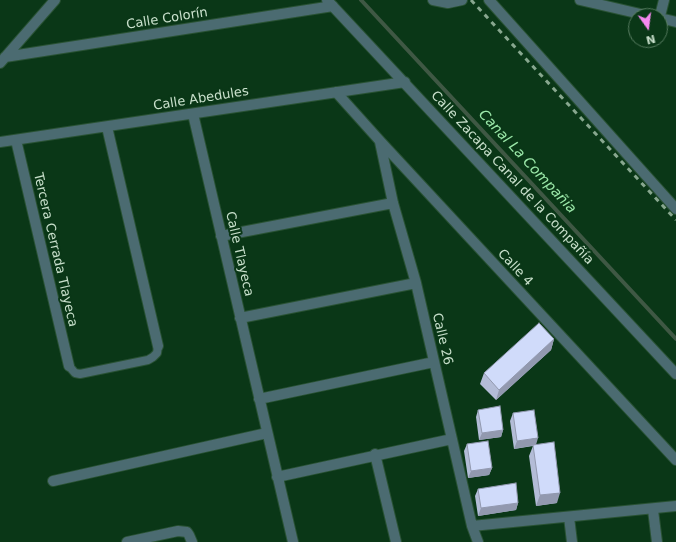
<!DOCTYPE html>
<meta charset="utf-8">
<style>
body{margin:0}
#map{position:relative;width:676px;height:542px;overflow:hidden;background:#0a3717;font-family:"DejaVu Sans",sans-serif}
canvas{display:block}
.north{position:absolute;left:628px;top:8px;width:40px;height:40px;box-sizing:border-box;background:#0a3717;border:1px solid #567b5f;border-radius:50%;rotate:166deg;font-size:11px;font-weight:700;line-height:16px;text-align:center;color:#c9e0cc}
.north::after{content:'';display:block;margin:auto;width:14px;height:18px;background:#f589ef;clip-path:polygon(50% 0,100% 100%,50% 72%,0 100%)}
</style>
<div id="map">
<canvas width="676" height="542"></canvas>
<div class="north">N</div>
</div>
<script>
const context = document.querySelector('canvas').getContext('2d');
context.lineJoin = 'round';
const toPath = rows => new Path2D(rows.map(r => 'M' + r).join(''));
function trace(path, color, width, dash) { context.strokeStyle = color; context.lineWidth = width; context.lineCap = dash ? 'butt' : 'round'; context.setLineDash(dash || []); context.stroke(path); }
function fillPath(path, color) { context.fillStyle = color; context.fill(path, 'evenodd'); }
function write(font, color, halo, rows, align = 'center') {
  context.font = font + ' "DejaVu Sans",sans-serif'; context.lineWidth = 4; context.setLineDash([]); context.textBaseline = 'middle'; context.strokeStyle = halo; context.fillStyle = color; for (const [text, x, y, turn = 0] of rows) {
    context.save(); context.translate(x, y); context.rotate((+turn || 0) * Math.PI / 180); context.textAlign = isNaN(turn) ? turn : align; if (halo) context.strokeText(text, 0, 0); context.fillText(text, 0, 0); context.restore();
  }
}
const stream = toPath([
 [361,0,676,339]
]);
const lane = toPath([
 [69,366,75,373,80,374,148,360,153,357,157,353,158,346]
]);
const street = toPath([
 [327,0,676,374],
 [433,0,448,3,462,0],
 [489,0,676,209],
 [580,0,649,16],
 [660,16,664,0],
 [660,18,676,22],
 [5,57,333,6],
 [0,63,55,0],
 [336,92,380,141,676,460],
 [193,114,293,542],
 [107,127,158,346],
 [16,140,69,366],
 [0,142,405,82],
 [380,142,393,203,416,283,472,526,478,542],
 [221,236,393,203],
 [240,318,416,283],
 [259,399,434,362],
 [375,454,396,542],
 [277,477,452,439],
 [53,481,267,433],
 [653,510,657,542],
 [569,517,572,542],
 [472,526,676,506],
 [127,542,178,531,187,532,189,535,192,542]
]);
const rail = toPath([
 [471,0,676,220]
]);
const wall = toPath([
 [554,339,551,350,496,400,480,384,484,373],
 [478,410,503,430,501,437,479,440,476,417],
 [513,413,536,445,557,503,536,506,529,456,533,446,514,449,510,421],
 [467,444,492,468,489,475,468,478,464,451],
 [478,489,518,503,516,510,478,516,475,496]
]);
const shadedWall = toPath([
 [554,339,551,350,496,400,499,390],
 [503,430,501,437,479,440,482,433],
 [538,438,536,445,514,449,517,441],
 [492,468,489,475,468,478,471,471],
 [560,493,557,503,536,506,540,495],
 [518,503,516,510,478,516,481,508]
]);
const building = toPath([
 [539,323,554,339,499,390,484,373,539,323],
 [500,406,503,430,482,433,478,410,500,406],
 [534,410,538,438,517,441,513,413,534,410],
 [488,441,492,468,471,471,467,444,488,441],
 [554,442,560,493,540,495,533,445,554,442],
 [516,483,518,503,481,508,478,489,516,483]
]);
const streetNames = [
 ["Calle Colorín",167,19,-9],
 ["Calle Abedules",201,99,-9],
 ["Calle Zacapa Canal de la Compañía",512,178,47],
 ["Tercera Cerrada Tlayeca",55,250,77],
 ["Calle Tlayeca",239,254,77],
 ["Calle 4",515,268,47],
 ["Calle 26",442,339,77]
];
const waterNames = [
 ["Canal La Compañia",527,162,47]
];
trace(stream, '#3f5844', 4);
trace(lane, '#295234', 10);
trace(street, '#295234', 12);
trace(lane, '#4b6b71', 8);
trace(street, '#4b6b71', 10);
trace(rail, '#88a78f', 3, [5, 5]);
fillPath(wall, '#b3bcd7');
fillPath(shadedWall, '#9299af');
fillPath(building, '#d0dbfa');
trace(building, '#9299af', 1);
write('13px', '#c9e0cc', '#0a3717', streetNames);
write('italic 14px', '#9be8a9', '#0a3717', waterNames);
</script>
